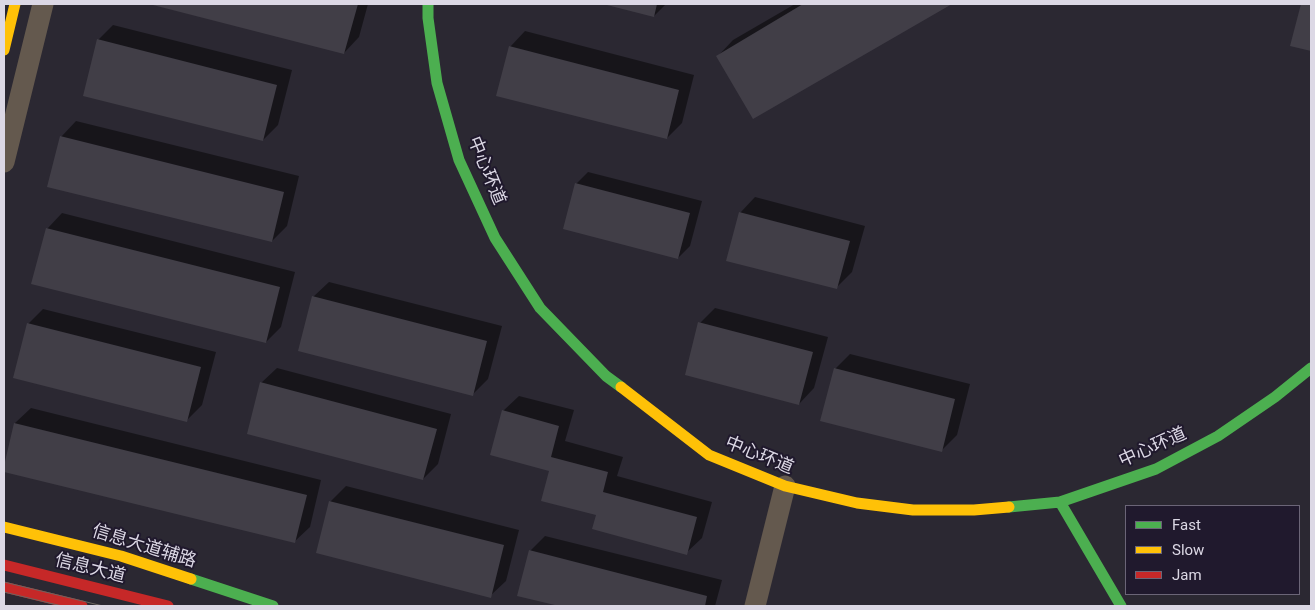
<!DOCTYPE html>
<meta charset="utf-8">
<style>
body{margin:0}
#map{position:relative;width:1315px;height:610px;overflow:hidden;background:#2b2832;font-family:Roboto,sans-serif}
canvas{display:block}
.frame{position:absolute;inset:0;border:5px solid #dcd8e5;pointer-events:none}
.legend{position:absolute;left:1125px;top:505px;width:175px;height:90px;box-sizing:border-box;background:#20192d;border:1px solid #6b6577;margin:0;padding:6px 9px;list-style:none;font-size:15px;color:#dcd8e5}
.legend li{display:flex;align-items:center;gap:10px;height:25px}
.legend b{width:25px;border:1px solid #6b6577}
</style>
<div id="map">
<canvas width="1315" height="610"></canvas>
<div class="frame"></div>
<ul class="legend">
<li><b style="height:6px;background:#4caf50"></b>Fast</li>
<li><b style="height:6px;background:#ffc107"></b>Slow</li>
<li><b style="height:6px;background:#c62828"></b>Jam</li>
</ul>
</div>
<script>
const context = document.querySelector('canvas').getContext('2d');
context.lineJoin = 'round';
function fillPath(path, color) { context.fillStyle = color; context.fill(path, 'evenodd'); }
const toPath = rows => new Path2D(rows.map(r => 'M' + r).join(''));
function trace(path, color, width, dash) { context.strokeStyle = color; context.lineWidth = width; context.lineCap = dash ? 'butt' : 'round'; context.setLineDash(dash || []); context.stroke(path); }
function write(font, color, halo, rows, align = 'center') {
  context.font = font + ' Roboto,"Noto Sans SC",sans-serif'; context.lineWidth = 4; context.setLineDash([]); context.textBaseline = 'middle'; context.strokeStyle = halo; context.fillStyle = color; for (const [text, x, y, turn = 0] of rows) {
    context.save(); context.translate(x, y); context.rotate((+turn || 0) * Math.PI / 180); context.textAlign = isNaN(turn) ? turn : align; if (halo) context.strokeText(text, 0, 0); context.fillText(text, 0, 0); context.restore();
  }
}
const shadow = toPath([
 [151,4,368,4,359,37,344,53],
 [606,4,666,4,654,16],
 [795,4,950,4,753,117,718,56,733,40],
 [1302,4,1311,4,1311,50,1292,45],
 [113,25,292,70,278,125,263,140,98,40],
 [525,31,694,75,682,123,667,138,510,47],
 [76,121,299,176,287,226,272,241,61,137],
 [588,172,702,201,690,246,678,258,576,184],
 [755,197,865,226,852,272,836,288,740,213],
 [62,213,295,272,281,327,266,342,47,229],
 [329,282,502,326,488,379,473,394,313,297],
 [715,308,828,337,814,388,799,404,700,323],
 [43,309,216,352,202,405,187,420,28,324],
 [850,354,970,384,957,435,941,451,835,369],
 [277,368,451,414,438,464,423,479,261,383],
 [519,396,574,410,565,441,623,457,617,476,712,502,702,538,686,553,597,514,550,470,503,411],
 [31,408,321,480,310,527,294,542,4,471,15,423],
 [346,486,519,530,506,581,490,596,330,502],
 [545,536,722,580,715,606,564,606,519,595,530,551]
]);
const building = toPath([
 [149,4,358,4,344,54],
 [603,4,657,4,654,17],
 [803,4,952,4,753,119,716,56],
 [1301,4,1311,4,1311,51,1290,46],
 [97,39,277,85,263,141,83,96],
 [509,46,679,90,667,139,496,96],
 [60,136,284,192,272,242,47,187],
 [575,183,690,213,678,259,563,229],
 [739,212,850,241,837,289,726,261],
 [46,228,280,287,266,343,31,284],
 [312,296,487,341,473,396,298,351],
 [698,322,813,352,799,405,685,375],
 [27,323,201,367,187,422,13,378],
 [834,368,955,399,942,452,820,421],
 [260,382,437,429,423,480,247,434],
 [502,410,559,426,551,457,608,472,603,492,697,517,687,555,592,529,596,515,541,501,549,471,490,455],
 [14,423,307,495,295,543,4,472,4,466],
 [329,501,504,545,491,598,316,553],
 [529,550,707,596,705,606,559,606,517,596]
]);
const street = toPath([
 [4,162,43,4],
 [755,606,785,486]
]);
const fast = toPath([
 [428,4,428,18,437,83,459,160,495,238,540,308,606,376,621,387],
 [1060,502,1121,606],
 [1009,507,1060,502,1156,469,1218,436,1275,397,1311,368],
 [191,579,273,606]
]);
const slow = toPath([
 [4,50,15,4],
 [621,387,709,455,785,486,857,503,913,510,974,510,1009,507],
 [4,527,121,556,191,579]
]);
const jam = toPath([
 [4,565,168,606],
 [4,587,82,606]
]);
const tram = toPath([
 [4,582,103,606],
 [4,592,62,606]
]);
const streetNames = [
 ["中心环道",486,171,68],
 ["中心环道",1153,448,-24],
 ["中心环道",759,456,22],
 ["信息大道辅路",144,547,17],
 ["信息大道",90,569,14]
];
fillPath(shadow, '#0007');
fillPath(building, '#413e47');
trace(street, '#64594e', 21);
trace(fast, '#4caf50', 11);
trace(slow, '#ffc107', 11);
trace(jam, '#c62828', 11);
trace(tram, '#6b6460', 1);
write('18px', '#dcd8e5', '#20192d', streetNames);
</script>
